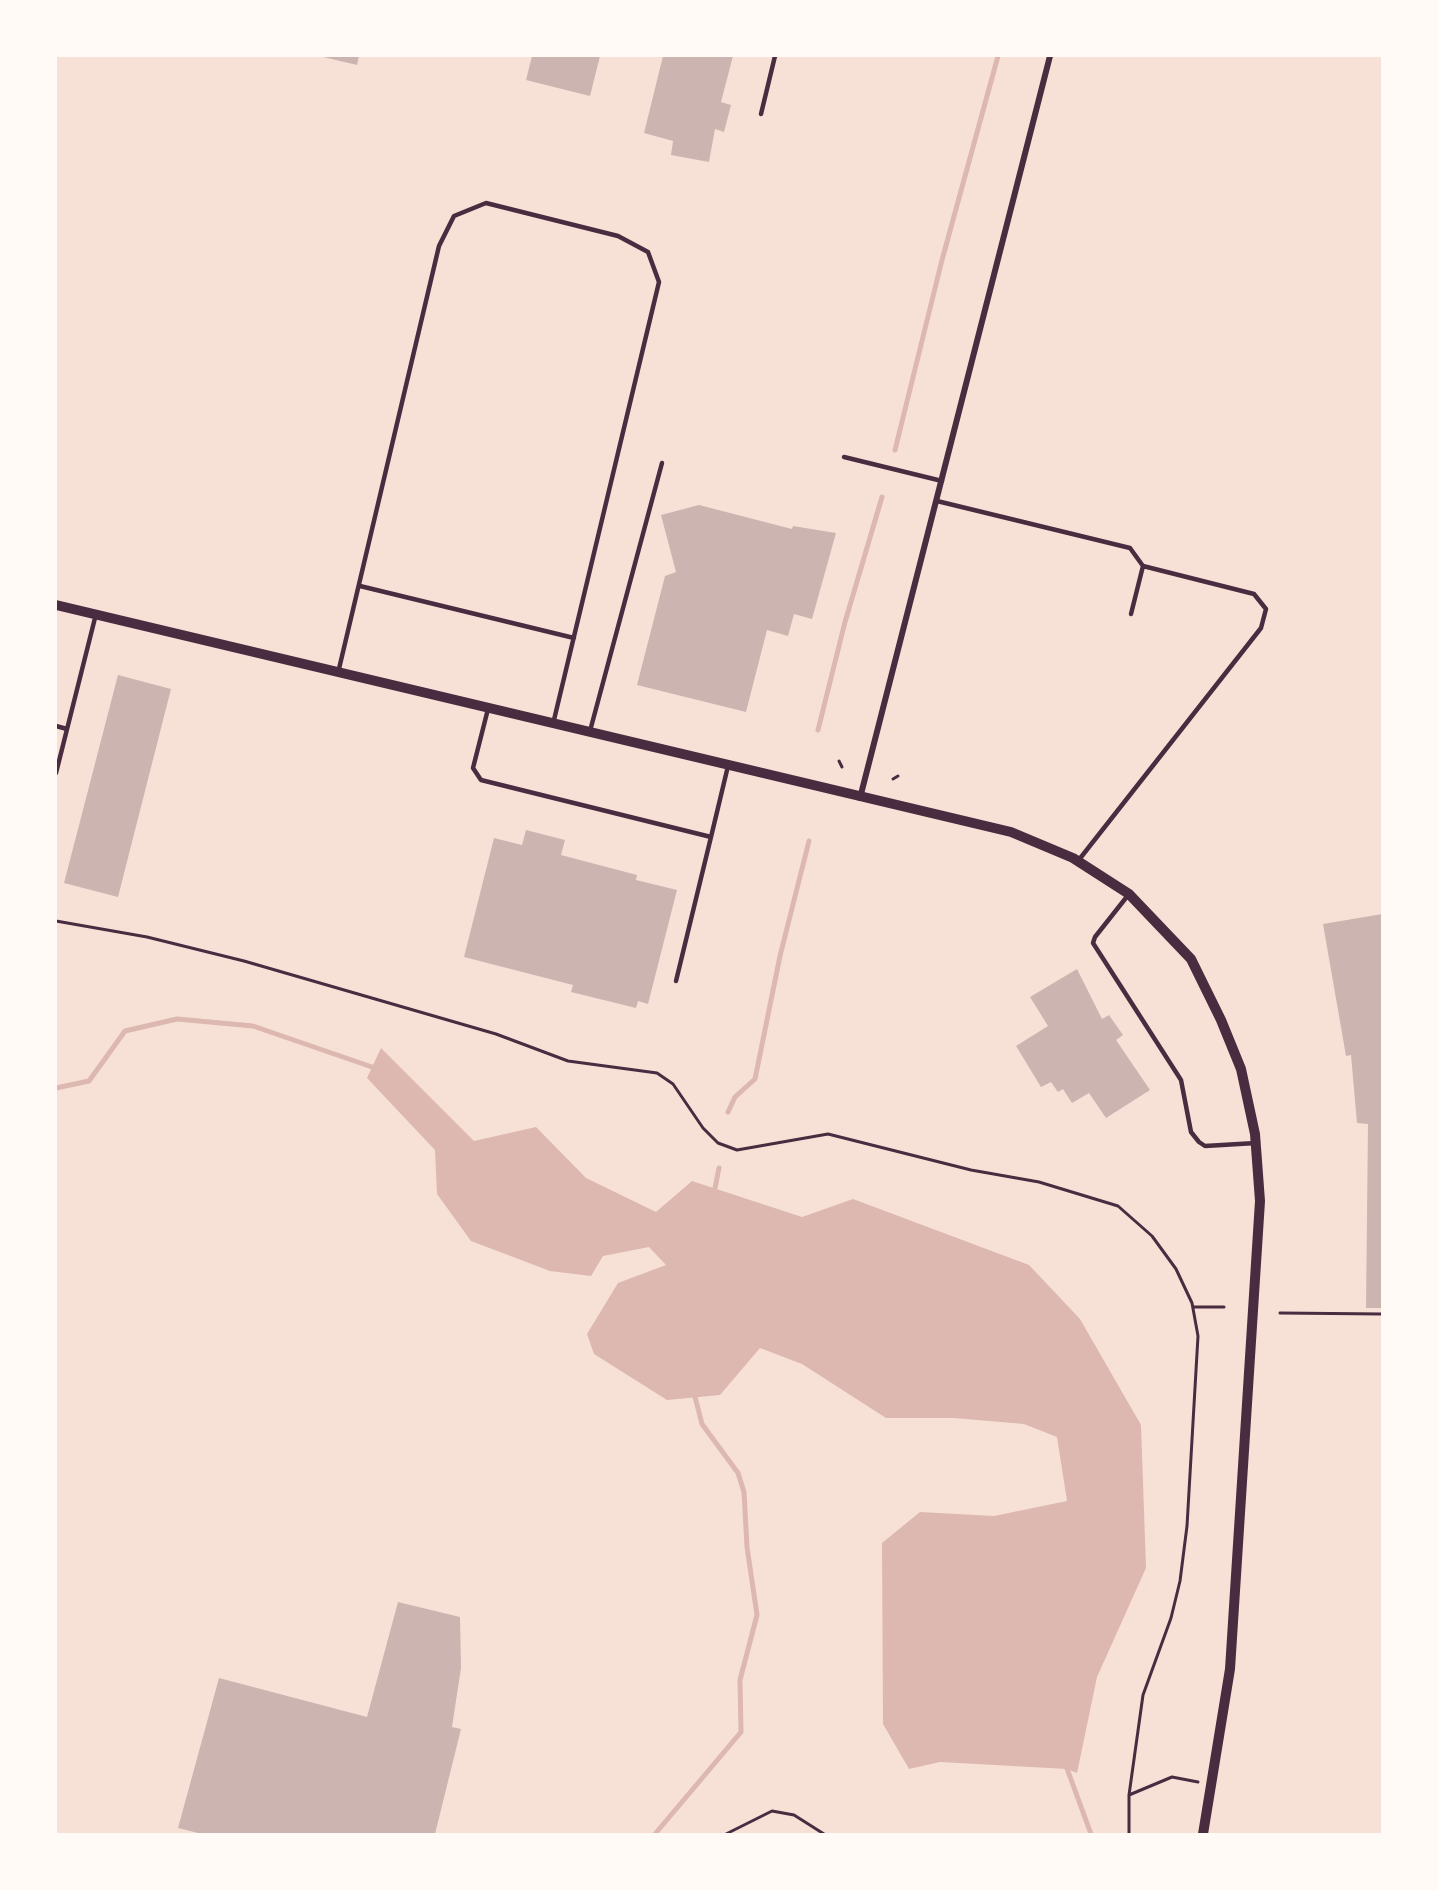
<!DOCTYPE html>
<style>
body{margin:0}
#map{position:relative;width:1438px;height:1890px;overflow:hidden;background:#f7e1d7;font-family:"IBM Plex Sans",sans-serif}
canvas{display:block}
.frame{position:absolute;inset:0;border:57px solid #fffaf5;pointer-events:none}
</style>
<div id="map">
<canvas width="1438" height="1890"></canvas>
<div class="frame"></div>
</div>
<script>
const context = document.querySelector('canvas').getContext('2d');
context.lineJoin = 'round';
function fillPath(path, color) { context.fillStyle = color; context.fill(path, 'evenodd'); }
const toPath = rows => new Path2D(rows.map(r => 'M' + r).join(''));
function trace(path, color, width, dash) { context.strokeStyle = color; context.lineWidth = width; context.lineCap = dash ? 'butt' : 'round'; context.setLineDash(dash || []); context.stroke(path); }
const water = toPath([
 [381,1048,474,1141,536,1127,586,1178,656,1212,692,1181,802,1217,853,1199,1029,1265,1080,1319,1141,1425,1146,1568,1097,1677,1077,1773,1067,1769,940,1762,909,1769,883,1724,882,1543,920,1512,994,1516,1067,1501,1057,1437,1024,1424,954,1418,886,1418,802,1364,760,1348,720,1395,667,1400,594,1354,587,1334,618,1283,666,1265,649,1247,603,1256,591,1276,550,1271,471,1241,437,1194,435,1150,367,1078]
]);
const stream = toPath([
 [895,450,942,260,998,56],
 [818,730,845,622,882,497],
 [56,1088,89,1081,125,1031,177,1019,253,1026,372,1067,377,1072],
 [728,1112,735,1097,755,1079,780,956,809,841],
 [714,1193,719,1168],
 [1065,1763,1091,1834],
 [655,1834,741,1732,740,1680,757,1615,747,1547,744,1492,738,1473,702,1424,694,1393]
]);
const building = toPath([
 [319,56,359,56,357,65],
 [532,56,600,56,590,96,526,80],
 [663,56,733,56,721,102,731,105,724,132,715,129,709,162,671,155,673,141,644,133],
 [699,505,792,529,793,526,836,533,812,619,794,614,788,636,767,630,746,712,637,685,665,576,676,572,661,515],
 [118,675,171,689,118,897,64,883],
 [526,830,565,840,561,855,637,875,636,880,677,890,648,1004,638,1001,636,1008,571,992,573,985,464,957,494,838,522,845],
 [1382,914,1382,1308,1366,1308,1368,1124,1357,1123,1351,1055,1346,1056,1323,924],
 [1077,969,1102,1019,1109,1015,1123,1035,1116,1040,1150,1090,1106,1118,1089,1093,1072,1103,1063,1089,1058,1092,1051,1082,1041,1087,1016,1046,1048,1026,1030,997],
 [398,1602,460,1617,461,1668,452,1727,461,1729,435,1834,202,1834,178,1828,219,1678,367,1717]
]);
const path = toPath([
 [839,761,842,767],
 [893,779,898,776],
 [56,921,147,937,244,961,496,1034,568,1061,657,1073,673,1084,703,1128,718,1143,737,1150,828,1134,971,1170,1039,1182,1118,1206,1152,1236,1176,1269,1192,1303,1198,1336,1187,1526,1180,1581,1171,1618,1143,1695,1129,1795,1129,1834],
 [1193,1307,1224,1307],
 [1280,1313,1382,1314],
 [1129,1795,1172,1777,1198,1782],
 [726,1834,772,1811,794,1815,824,1834]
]);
const service = toPath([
 [761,114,775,56],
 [844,457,942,481],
 [937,501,1130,548,1143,566,1254,594,1266,609,1261,628,1078,861],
 [360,586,574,638],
 [1131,614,1143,566],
 [338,673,439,246,454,216,486,203,618,236,648,252,659,282,553,724],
 [488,709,473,768,481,780,711,837,676,981],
 [56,726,67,729],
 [590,731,662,463],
 [56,773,96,614],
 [711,837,728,766],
 [1129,894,1095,937,1093,943,1181,1080,1191,1132,1199,1142,1205,1146,1256,1143]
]);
const minor = toPath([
 [860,798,1050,56]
]);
const tertiary = toPath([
 [56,605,1011,832,1073,858,1129,894,1191,959,1221,1020,1241,1069,1255,1134,1260,1201,1230,1669,1203,1834]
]);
fillPath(water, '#dcb8b0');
trace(stream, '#dcb8b0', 5);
fillPath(building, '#ccb4b1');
trace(path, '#4a2c40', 3);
trace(service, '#4a2c40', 4.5);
trace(minor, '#4a2c40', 6);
trace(tertiary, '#4a2c40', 10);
</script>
